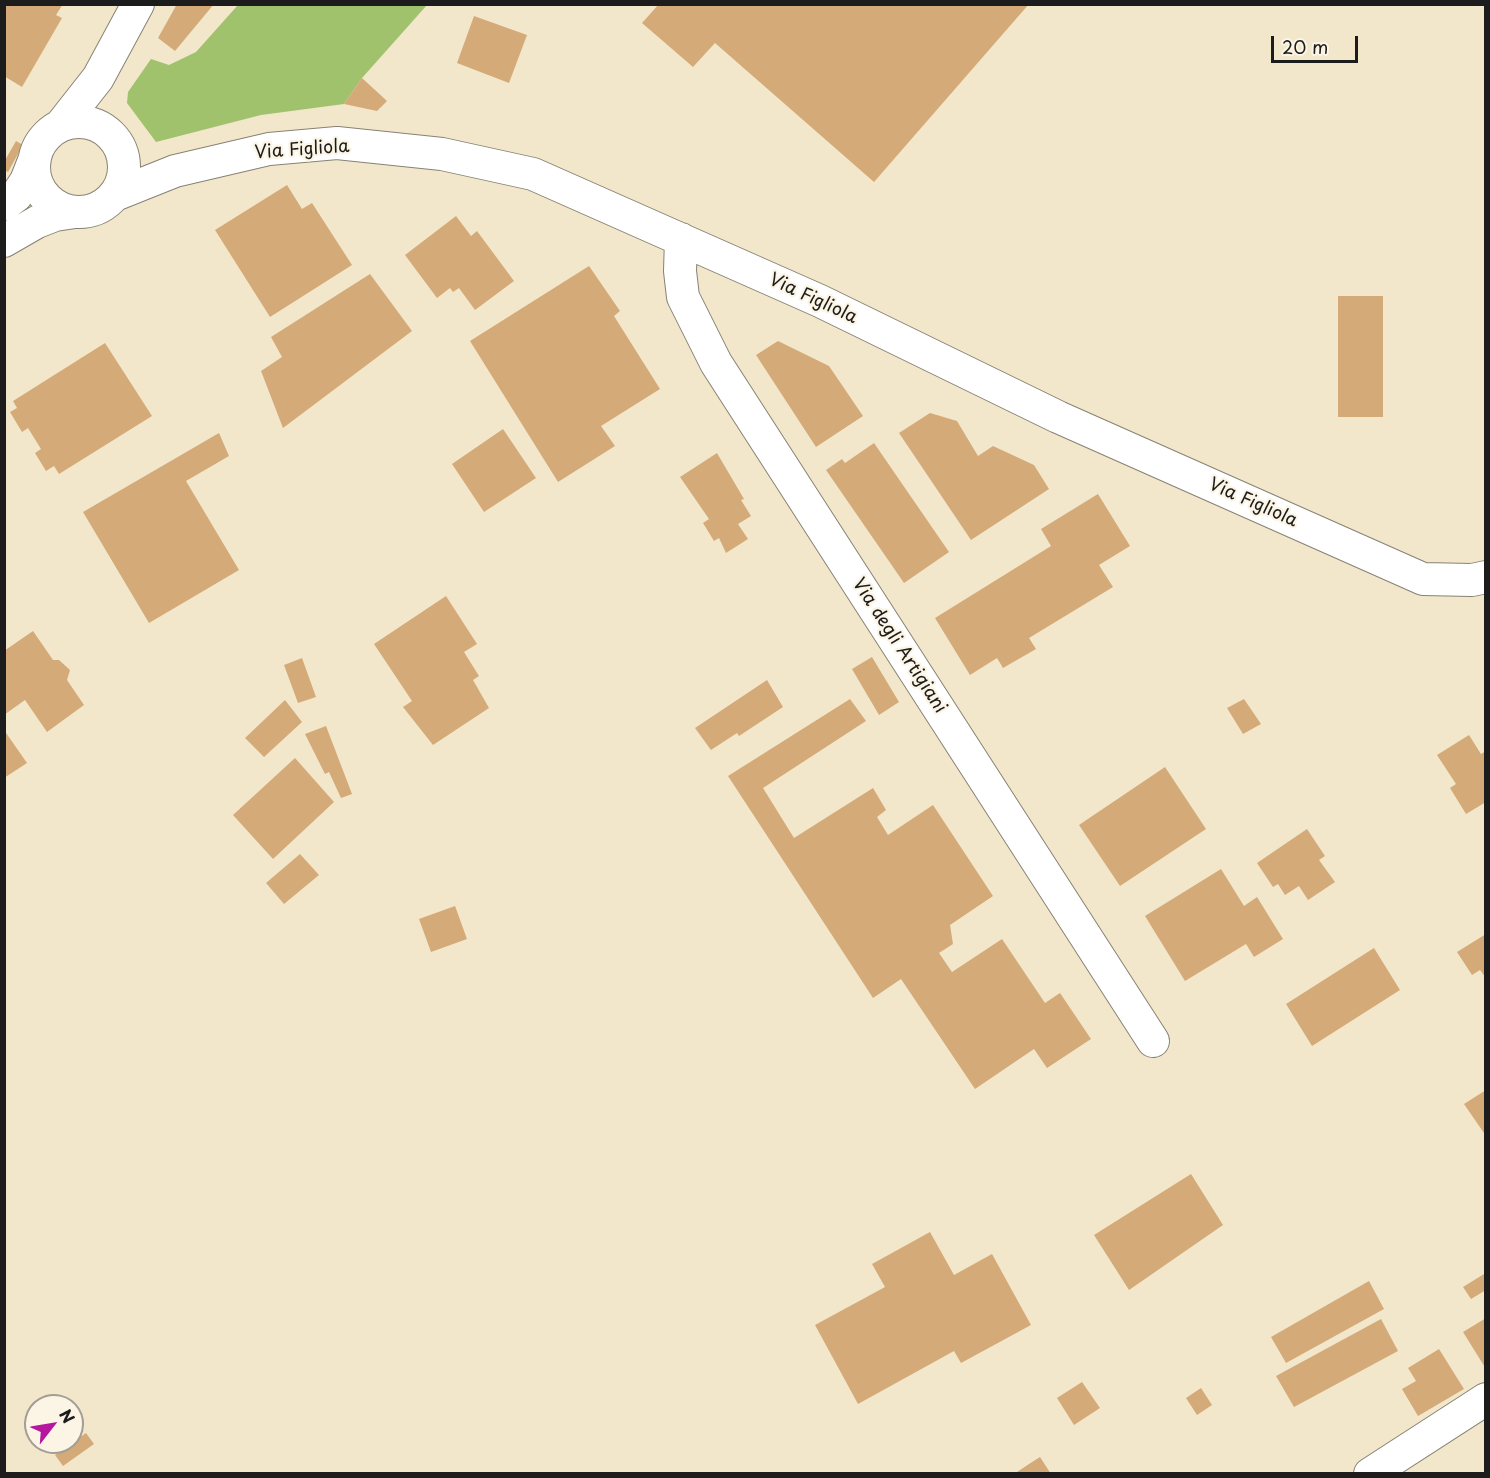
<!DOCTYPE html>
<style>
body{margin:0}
#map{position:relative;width:1490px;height:1478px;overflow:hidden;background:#f2e7cb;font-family:"Playpen Sans",sans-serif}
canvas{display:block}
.frame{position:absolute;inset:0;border:6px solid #1c1c1c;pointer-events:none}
.north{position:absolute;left:24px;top:1394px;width:60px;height:60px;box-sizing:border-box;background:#fcf5e5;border:2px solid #a29e95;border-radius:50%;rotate:59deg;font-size:16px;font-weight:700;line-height:24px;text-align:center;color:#1c1c1c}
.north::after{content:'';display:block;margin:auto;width:21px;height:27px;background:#b5179e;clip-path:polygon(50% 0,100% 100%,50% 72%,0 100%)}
.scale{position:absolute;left:1271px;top:36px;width:87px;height:27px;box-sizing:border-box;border:3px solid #1c1c1c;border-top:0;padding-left:8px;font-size:18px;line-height:21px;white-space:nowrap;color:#1c1c1c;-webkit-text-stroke:4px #fcf5e5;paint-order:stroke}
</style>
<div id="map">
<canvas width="1490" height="1478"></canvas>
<div class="frame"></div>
<div class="north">N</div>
<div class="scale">20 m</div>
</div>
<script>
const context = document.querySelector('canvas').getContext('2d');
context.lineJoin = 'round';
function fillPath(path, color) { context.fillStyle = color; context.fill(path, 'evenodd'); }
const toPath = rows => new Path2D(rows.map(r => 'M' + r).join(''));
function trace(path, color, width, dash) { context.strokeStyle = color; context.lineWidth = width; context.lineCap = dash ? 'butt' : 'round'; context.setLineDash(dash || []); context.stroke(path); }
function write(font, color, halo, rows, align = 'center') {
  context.font = font + ' "Playpen Sans",sans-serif'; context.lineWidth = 4.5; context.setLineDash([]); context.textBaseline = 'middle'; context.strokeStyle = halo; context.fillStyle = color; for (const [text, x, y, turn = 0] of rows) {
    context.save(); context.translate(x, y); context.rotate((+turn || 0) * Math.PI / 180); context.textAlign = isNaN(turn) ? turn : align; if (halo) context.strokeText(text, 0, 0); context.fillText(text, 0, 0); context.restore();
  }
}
const green = toPath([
 [238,5,427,5,362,78,344,104,261,115,156,142,127,103,128,92,151,59,169,65,196,52]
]);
const building = toPath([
 [6,4,63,4,56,15,62,18,22,87,4,76],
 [177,4,214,4,175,51,158,38],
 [659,4,1029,4,874,182,715,43,693,67,642,23],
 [474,16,527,35,509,83,457,63],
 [362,78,387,101,377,111,344,104],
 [16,141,23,145,8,172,4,170,4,162],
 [287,185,302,209,312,203,352,265,270,317,215,230],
 [456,216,471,236,477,231,514,281,475,310,459,288,453,292,450,288,437,298,405,255],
 [589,266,620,311,614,316,660,389,601,426,615,446,558,482,470,341],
 [370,274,412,331,283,428,261,371,282,357,271,337],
 [1338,296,1383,296,1383,417,1338,417],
 [778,341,829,366,863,416,816,447,756,355],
 [105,343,152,416,59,474,54,466,46,471,35,453,41,449,28,428,22,432,10,412,17,408,13,401],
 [930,413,957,421,978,456,993,446,1034,465,1049,489,971,540,899,433],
 [503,429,536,478,484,512,452,464],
 [219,433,229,456,186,481,239,570,149,623,83,512],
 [874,443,949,552,904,583,826,470,842,459,845,463],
 [717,453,744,499,741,500,751,516,738,524,748,539,726,553,719,538,714,541,703,523,709,519,680,477],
 [1098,494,1130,546,1099,565,1113,587,1029,638,1036,649,1003,668,997,658,970,675,935,618,1051,546,1041,529],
 [446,596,477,644,464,652,479,676,473,680,489,708,433,745,403,707,412,701,374,644],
 [33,631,53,660,59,660,70,670,67,680,84,705,47,732,25,700,4,715,4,651],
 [872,657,899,702,879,715,852,669],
 [302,658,316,697,298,703,284,665],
 [767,680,783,707,739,736,737,733,711,750,695,728],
 [850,699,866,721,763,788,794,838,873,788,886,810,877,817,888,835,933,805,993,896,950,925,953,944,939,953,952,972,1002,939,1045,1003,1060,993,1091,1039,1047,1068,1034,1049,975,1089,901,979,873,998,728,776],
 [1244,699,1261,724,1243,734,1227,708],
 [285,700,302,722,264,757,245,738],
 [326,726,352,794,341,798,329,772,325,774,305,734],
 [4,730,27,763,4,778],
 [1469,735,1481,754,1486,751,1486,802,1466,814,1450,788,1456,784,1437,755],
 [295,758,334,802,273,859,233,815],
 [1165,767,1206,829,1120,886,1079,825],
 [1307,829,1325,856,1319,860,1335,882,1308,900,1299,886,1285,895,1278,884,1273,887,1257,863],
 [300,854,319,875,284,904,266,883],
 [1221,869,1244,906,1257,897,1283,939,1254,957,1246,944,1185,981,1145,916],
 [455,906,467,939,431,952,419,919],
 [1486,934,1486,978,1480,970,1472,975,1457,952],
 [1374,948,1400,990,1312,1046,1286,1004],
 [1486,1090,1486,1136,1464,1104],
 [1191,1174,1223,1225,1129,1290,1094,1235],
 [930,1232,954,1275,992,1254,1031,1325,961,1363,954,1351,858,1404,815,1325,885,1287,872,1264],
 [1484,1274,1486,1290,1471,1299,1463,1287],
 [1369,1281,1384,1309,1286,1363,1271,1337],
 [1486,1318,1486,1369,1463,1332],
 [1381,1319,1398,1351,1294,1407,1276,1376],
 [1439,1349,1464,1389,1418,1416,1402,1389,1416,1381,1408,1368],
 [1082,1382,1100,1408,1074,1425,1057,1398],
 [1201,1388,1212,1405,1197,1415,1186,1398],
 [86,1433,94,1444,63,1466,55,1455],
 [1040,1457,1051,1474,1014,1474,1029,1464]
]);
const minor = toPath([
 '34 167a45 45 0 1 1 90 0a45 45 0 1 1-90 0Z',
 [61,125,98,78,138,4],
 [115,195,175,171,269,149,337,143,442,154,533,174,820,301,1058,417,1423,579,1472,580,1486,577],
 [4,205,16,196,26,181,35,158],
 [681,239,680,271,683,297,716,363,1153,1041],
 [4,241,37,222,55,215,75,212],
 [1370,1474,1486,1399]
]);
const streetNames = [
 ["Via Figliola",302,150,-4],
 ["Via Figliola",813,299,25],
 ["Via Figliola",1253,503,24],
 ["Via degli Artigiani",899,646,57]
];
fillPath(green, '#a0c26c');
fillPath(building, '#d4aa79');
trace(minor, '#878274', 34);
trace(minor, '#fff', 32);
write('18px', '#1c1c1c', '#fcf5e5', streetNames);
</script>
